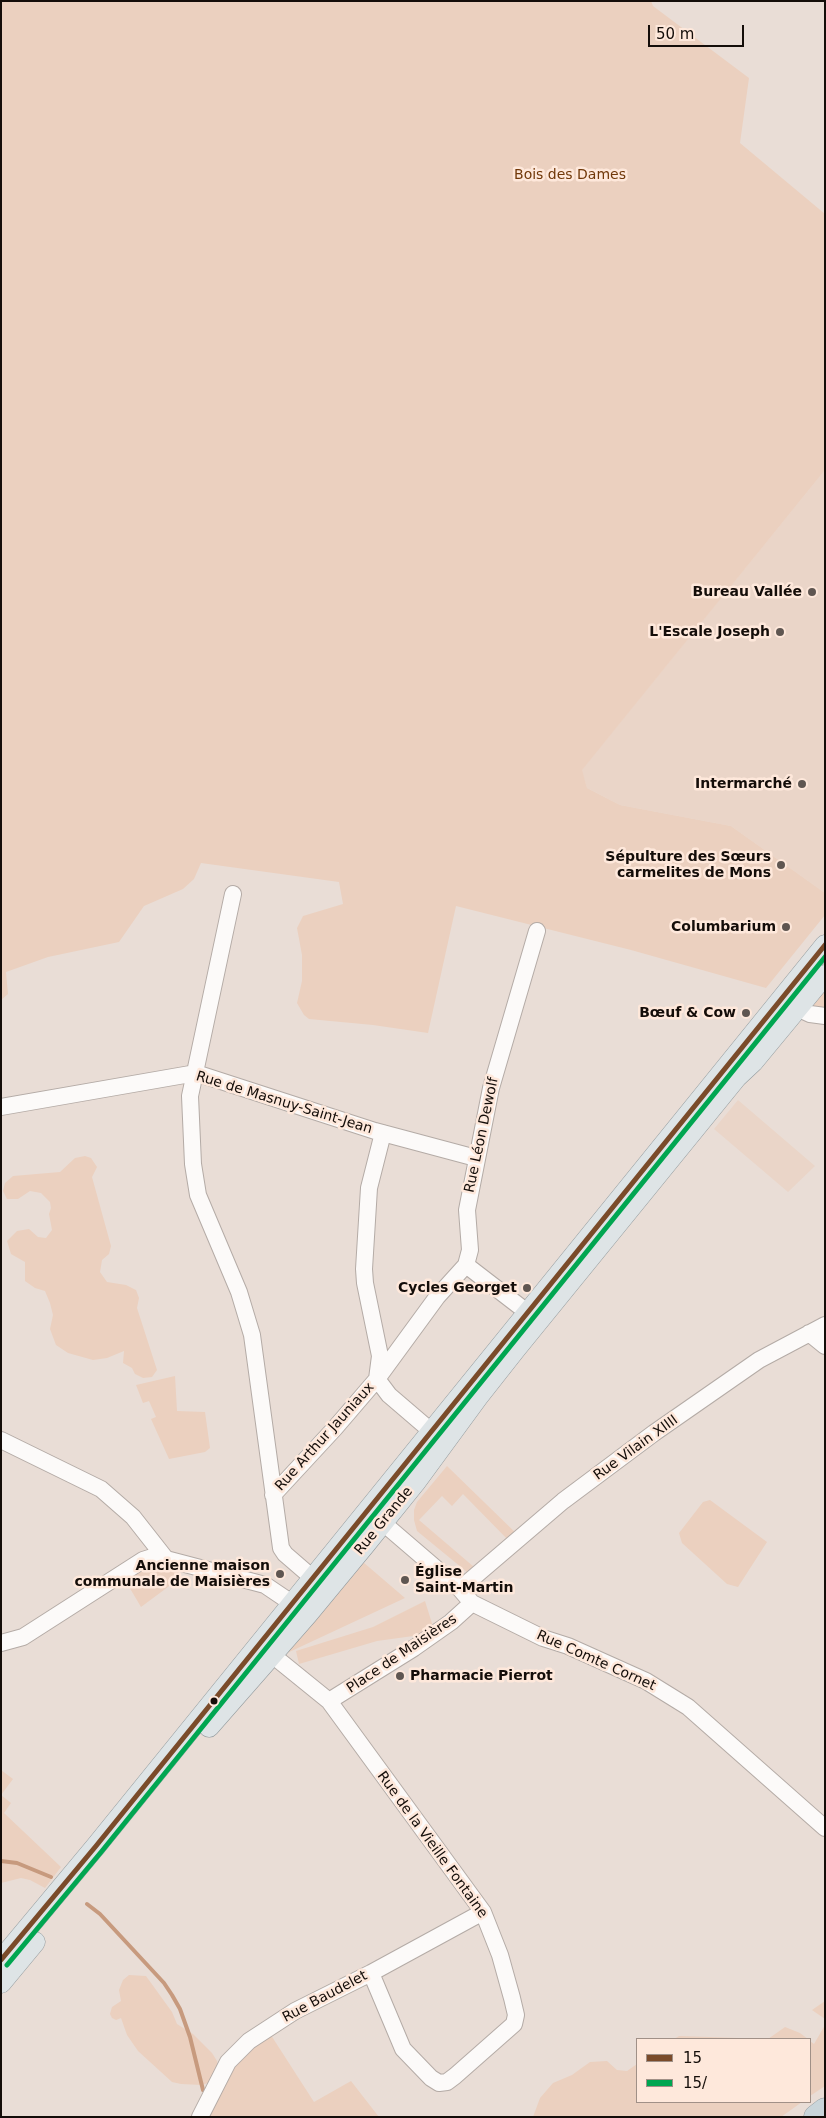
<!DOCTYPE html>
<meta charset="utf-8">
<style>
body{margin:0}
#map{position:relative;width:826px;height:2118px;overflow:hidden;background:#e9ddd6;font-family:"DejaVu Sans",sans-serif}
canvas{display:block}
.frame{position:absolute;inset:0;border:2px solid #140d09;pointer-events:none}
.legend{position:absolute;left:636px;top:2038px;width:175px;height:65px;box-sizing:border-box;background:#fee8db;border:1px solid #a09087;margin:0;padding:6px 9px;list-style:none;font-size:15px;color:#140d09}
.legend li{display:flex;align-items:center;gap:10px;height:25px}
.legend b{width:25px;border:1px solid #a09087}
.scale{position:absolute;left:648px;top:25px;width:96px;height:22px;box-sizing:border-box;border:2px solid #140d09;border-top:0;padding-left:6px;font-size:15px;line-height:18px;white-space:nowrap;color:#140d09;-webkit-text-stroke:4px #fee8db;paint-order:stroke}
</style>
<div id="map">
<canvas width="826" height="2118"></canvas>
<div class="frame"></div>
<ul class="legend">
<li><b style="height:6px;background:#7a4b2a"></b>15</li>
<li><b style="height:6px;background:#00a651"></b>15/</li>
</ul>
<div class="scale">50 m</div>
</div>
<script>
const context = document.querySelector('canvas').getContext('2d');
context.lineJoin = 'round';
function fillPath(path, color) { context.fillStyle = color; context.fill(path, 'evenodd'); }
const toPath = rows => new Path2D(rows.map(r => 'M' + r).join(''));
function trace(path, color, width, dash) { context.strokeStyle = color; context.lineWidth = width; context.lineCap = dash ? 'butt' : 'round'; context.setLineDash(dash || []); context.stroke(path); }
function write(font, color, halo, rows, align = 'center') {
  context.font = font + ' "DejaVu Sans",sans-serif'; context.lineWidth = 5; context.setLineDash([]); context.textBaseline = 'middle'; context.strokeStyle = halo; context.fillStyle = color; for (const [text, x, y, turn = 0] of rows) {
    context.save(); context.translate(x, y); context.rotate((+turn || 0) * Math.PI / 180); context.textAlign = isNaN(turn) ? turn : align; if (halo) context.strokeText(text, 0, 0); context.fillText(text, 0, 0); context.restore();
  }
}
const built = toPath([
 [825,470,825,893,731,826,620,805,587,788,581,770],
 [738,1100,815,1166,788,1192,714,1129]
]);
const green = toPath([
 [1,1,651,1,653,6,749,78,740,143,825,214,825,470,582,770,587,788,620,805,731,826,825,893,825,915,766,988,631,950,456,906,428,1033,373,1025,309,1019,304,1015,297,1003,302,981,302,955,297,928,303,916,343,904,339,882,201,863,194,879,183,889,144,906,119,942,48,957,6,972,8,994,1,1000],
 [825,984,825,1010,808,1006],
 [85,1156,91,1158,97,1167,92,1177,111,1246,109,1254,102,1260,100,1272,107,1282,126,1285,136,1290,139,1298,137,1308,157,1370,152,1377,143,1378,135,1374,132,1368,123,1363,124,1351,107,1358,93,1360,68,1353,56,1345,50,1329,53,1315,50,1303,45,1291,35,1288,25,1281,25,1262,11,1254,7,1241,17,1231,29,1229,38,1237,46,1238,52,1230,49,1214,51,1208,50,1202,41,1193,30,1191,18,1199,7,1199,3,1191,5,1183,13,1176,60,1172,75,1158],
 [175,1376,177,1411,205,1412,210,1448,205,1452,169,1459,151,1419,156,1417,149,1401,143,1403,136,1385],
 [447,1466,521,1538,513,1545,463,1494,452,1506,442,1496,419,1520,474,1567,467,1572,417,1531,414,1520,414,1510,417,1502],
 [710,1500,767,1542,738,1587,727,1584,682,1543,679,1533,703,1502],
 [363,1562,405,1598,285,1654],
 [151,1566,179,1571,172,1584,141,1607,125,1580,144,1567],
 [425,1601,435,1633,377,1641,299,1664,296,1651,373,1627],
 [1,1770,13,1779,1,1795],
 [1,1795,11,1803,4,1813,61,1867,45,1888,30,1880,21,1878,1,1883],
 [129,1975,146,1976,172,2012,177,2024,193,2034,212,2053,217,2061,218,2067,208,2083,202,2085,181,2084,172,2082,138,2051,127,2035,121,2018,116,2020,112,2018,110,2014,112,2007,121,2001,119,1990,123,1980],
 [825,2001,825,2019,812,2010],
 [825,2025,825,2086,810,2096,810,2041,814,2044],
 [785,2027,800,2033,808,2039,674,2039,679,2036,768,2039],
 [267,2029,314,2102,351,2081,379,2117,200,2117,212,2091],
 [607,2061,617,2070,627,2071,637,2064,637,2102,802,2102,781,2117,533,2117,540,2098,553,2083,572,2075,590,2062]
]);
const stream = toPath([
 [1,1861,17,1863,51,1877],
 [87,1904,100,1914,164,1983,172,1995,180,2009,190,2037,203,2090]
]);
const minor = toPath([
 [233,894,190,1096,193,1164,198,1195,239,1292,252,1335,281,1548,285,1554,322,1586],
 [796,998,797,1008,810,1014,825,1016],
 [1,1107,196,1073,375,1131,476,1158],
 [383,1133,369,1188,364,1269,365,1283,380,1356,377,1379,389,1395,431,1431],
 [527,1312,466,1265,470,1250,467,1210,491,1088,537,931],
 [809,1333,825,1346],
 [1,1440,101,1489,133,1517,166,1559,265,1585,302,1610],
 [273,1495,335,1428,377,1379,437,1297,466,1265],
 [375,1516,460,1589,472,1603,543,1638,568,1646,646,1681,688,1707,825,1828],
 [460,1589,563,1501,654,1433,759,1360,825,1325],
 [1,1643,23,1637,143,1560,162,1554],
 [271,1654,329,1701,483,1912,500,1955,512,1998,516,2015,514,2024,455,2076,447,2082,439,2083,431,2078,403,2049,371,1973],
 [329,1701,414,1648,451,1622,472,1603],
 [200,2117,228,2062,249,2041,295,2011,371,1973,483,1912]
]);
const major = toPath([
 [209,1727,308,1614,365,1545,415,1483,478,1397,515,1350,737,1077,753,1062,825,975],
 [1,1960,96,1846,825,945],
 [1,1983,35,1942]
]);
const highway = toPath([
 [816,2117,825,2110]
]);
const bus1 = toPath([
 [1,1960,96,1846,825,945]
]);
const bus2 = toPath([
 [7,1965,102,1851,825,957]
]);
const markers = [
 [812,592,5,"#5f5651"],
 [780,632,5,"#5f5651"],
 [802,784,5,"#5f5651"],
 [781,865,5,"#5f5651"],
 [786,927,5,"#5f5651"],
 [746,1013,5,"#5f5651"],
 [527,1288,5,"#5f5651"],
 [280,1574,5,"#5f5651"],
 [405,1580,5,"#5f5651"],
 [400,1676,5,"#5f5651"],
 [214,1701,4.5,"#140d09"]
];
const parkNames = [
 ["Bois des Dames",570,175]
];
const poiNames = [
 ["Bureau Vallée",802,592],
 ["L'Escale Joseph",770,632],
 ["Intermarché",792,784],
 ["Sépulture des Sœurs",771,857],
 ["carmelites de Mons",771,873],
 ["Columbarium",776,927],
 ["Bœuf & Cow",736,1013],
 ["Cycles Georget",517,1288],
 ["Ancienne maison",270,1566],
 ["communale de Maisières",270,1582],
 ["Église",415,1572,"left"],
 ["Saint-Martin",415,1588,"left"],
 ["Pharmacie Pierrot",410,1676,"left"]
];
const streetNames = [
 ["Rue de Masnuy-Saint-Jean",284,1103,17],
 ["Rue Léon Dewolf",482,1135,-78],
 ["Rue Arthur Jauniaux",325,1437,-48],
 ["Rue Vilain XIIII",636,1448,-36],
 ["Rue Grande",384,1521,-51],
 ["Place de Maisières",402,1654,-34],
 ["Rue Comte Cornet",596,1661,24],
 ["Rue de la Vieille Fontaine",432,1845,54],
 ["Rue Baudelet",325,1997,-28]
];
fillPath(built, '#ead5c8');
fillPath(green, '#ebd0bf');
trace(stream, '#c79a7e', 4);
trace(minor, '#b4aba6', 18);
trace(major, '#929a9d', 21);
trace(highway, '#929a9d', 25);
trace(minor, '#fcfaf9', 16);
trace(major, '#dee4e6', 20);
trace(highway, '#c9d5da', 24);
trace(bus1, '#7a4b2a', 5);
trace(bus2, '#00a651', 5);
for (const [x, y, r, color] of markers) { const dot = new Path2D(); dot.arc(x, y, r, 0, 2 * Math.PI); context.fillStyle = color; context.fill(dot); trace(dot, '#fee8db', 2); }
write('14px', '#713809', '#fee8db', parkNames);
write('bold 14px', '#140d09', '#fee8db', poiNames, 'right');
write('14px', '#140d09', '#fee8db', streetNames);
</script>
